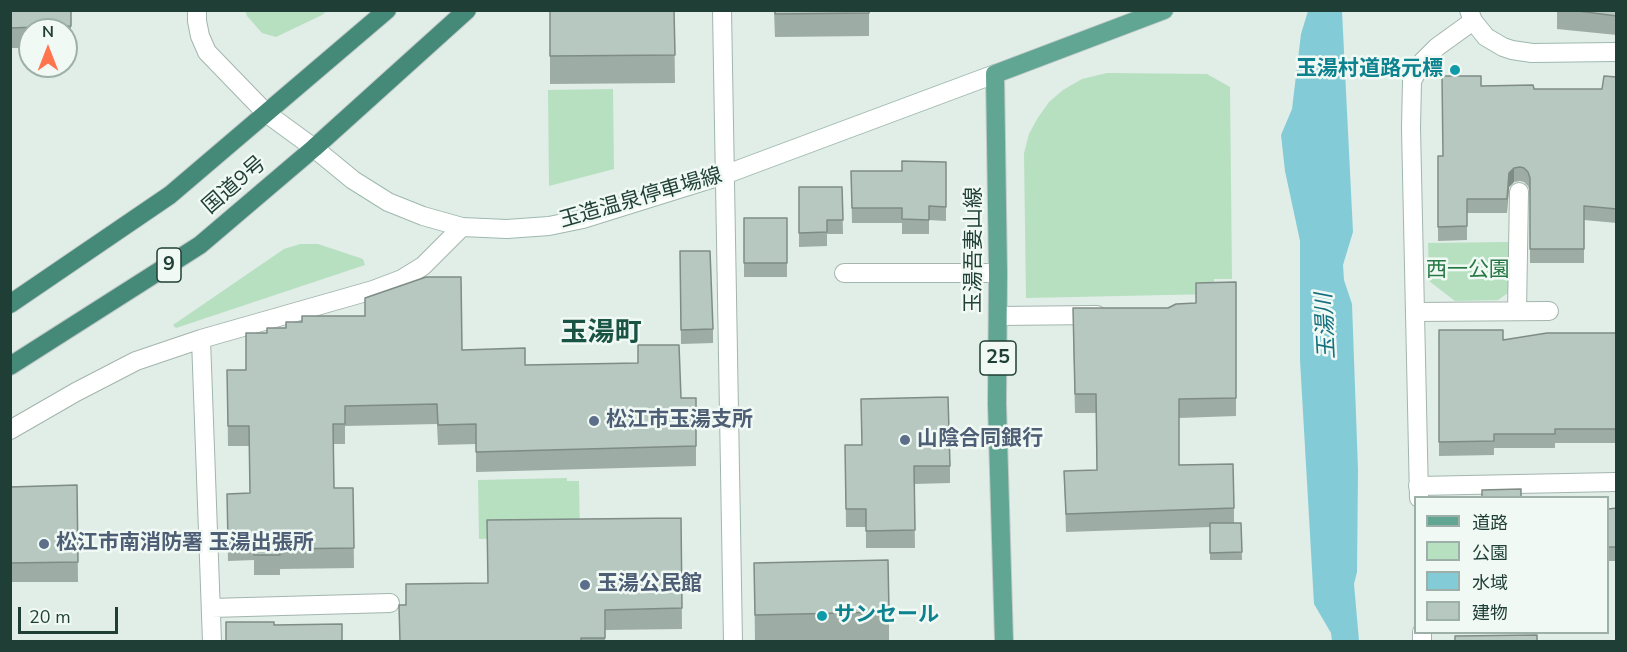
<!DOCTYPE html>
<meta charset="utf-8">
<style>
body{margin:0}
#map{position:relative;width:1627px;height:652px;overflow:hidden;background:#e1ede7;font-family:"Nunito Sans","Noto Sans JP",sans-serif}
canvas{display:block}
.frame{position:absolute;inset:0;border:12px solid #1f3f36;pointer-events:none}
.legend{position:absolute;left:1414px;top:496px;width:195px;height:138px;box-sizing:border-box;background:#f1f9f5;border:2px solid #9dafa9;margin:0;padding:8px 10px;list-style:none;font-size:18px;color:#1f3f36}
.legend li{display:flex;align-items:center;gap:12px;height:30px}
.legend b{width:30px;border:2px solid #9dafa9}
.north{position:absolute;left:18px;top:18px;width:60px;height:60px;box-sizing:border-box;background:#f1f9f5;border:2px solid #9dafa9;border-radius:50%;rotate:0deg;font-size:16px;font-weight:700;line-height:24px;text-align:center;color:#1f3f36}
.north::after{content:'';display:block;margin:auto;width:21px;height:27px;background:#fe754d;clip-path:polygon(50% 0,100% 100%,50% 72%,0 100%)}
.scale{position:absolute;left:18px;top:607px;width:100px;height:27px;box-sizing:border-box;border:3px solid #1f3f36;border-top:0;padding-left:8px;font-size:18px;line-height:21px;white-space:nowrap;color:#1f3f36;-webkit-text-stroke:4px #f1f9f5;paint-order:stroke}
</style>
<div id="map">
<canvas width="1627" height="652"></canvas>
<div class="frame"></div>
<ul class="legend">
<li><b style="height:8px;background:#61a693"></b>道路</li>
<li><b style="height:16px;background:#b7e0c1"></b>公園</li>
<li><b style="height:16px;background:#83ccd7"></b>水域</li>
<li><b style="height:16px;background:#b6c8c0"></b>建物</li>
</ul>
<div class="north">N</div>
<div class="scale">20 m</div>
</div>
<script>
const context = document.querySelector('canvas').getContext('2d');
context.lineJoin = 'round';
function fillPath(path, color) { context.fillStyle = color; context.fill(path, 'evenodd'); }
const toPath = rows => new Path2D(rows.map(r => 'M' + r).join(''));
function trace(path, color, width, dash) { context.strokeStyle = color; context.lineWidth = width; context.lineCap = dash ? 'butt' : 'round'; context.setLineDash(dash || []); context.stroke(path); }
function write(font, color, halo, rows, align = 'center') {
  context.font = font + ' "Nunito Sans","Noto Sans JP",sans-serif'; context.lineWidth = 5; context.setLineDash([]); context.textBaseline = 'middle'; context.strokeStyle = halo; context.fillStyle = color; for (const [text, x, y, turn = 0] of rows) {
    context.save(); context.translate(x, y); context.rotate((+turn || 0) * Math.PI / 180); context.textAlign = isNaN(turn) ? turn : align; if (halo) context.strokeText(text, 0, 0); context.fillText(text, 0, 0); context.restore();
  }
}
const green = toPath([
 [245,11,327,11,322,15,276,37,262,33,247,16],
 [1107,73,1207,74,1230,87,1232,279,1214,279,1214,294,1026,298,1024,153,1029,134,1037,119,1049,102,1063,90,1082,79],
 [613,89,614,169,549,186,548,90],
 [1508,242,1508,293,1498,300,1455,301,1429,281,1428,243],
 [300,244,318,244,363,259,365,265,176,328,173,325,284,249],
 [567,478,567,481,579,481,580,536,479,539,478,480]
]);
const water = toPath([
 [1308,11,1342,11,1353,232,1343,265,1344,280,1352,304,1358,470,1357,572,1354,584,1359,641,1332,641,1331,633,1314,604,1300,360,1300,241,1285,171,1281,135,1292,109,1301,34]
]);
const service = toPath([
 [844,273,998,273],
 [998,316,1097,315]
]);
const minor = toPath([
 [197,10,197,21,200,36,207,52,266,113],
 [722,10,733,642],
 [1517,311,1519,192],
 [1415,312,1549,311],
 [201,339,212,642],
 [10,430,76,392,136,361,201,339,373,290,402,279,423,266,462,227],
 [1418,486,1616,482],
 [211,608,390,603]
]);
const tertiary = toPath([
 [1419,498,1411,128,1412,81,1423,61,1437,47,1473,21],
 [1422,632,1422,642]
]);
const secondary = toPath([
 [1469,10,1473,21,1486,37,1503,47,1512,50,1532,53,1616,52],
 [266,113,314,148,353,180,388,202,423,216,462,227,507,229,549,226,583,219,724,175,995,74]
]);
const primary = toPath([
 [1004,642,997,404,998,273,995,74,1164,10]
]);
const trunk = toPath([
 [10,304,170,195,387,10],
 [10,366,200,245,314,148,467,10]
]);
const wall = toPath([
 [10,10,71,10,71,46,66,46,66,30,30,30,30,48,10,48],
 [550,10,674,10,675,83,550,84],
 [774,10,869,10,869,36,775,37],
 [1557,10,1617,10,1617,35,1557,29],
 [1617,77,1617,223,1584,220,1584,263,1530,263,1530,192,1528,186,1524,182,1520,181,1514,182,1509,187,1507,213,1467,213,1467,240,1438,241,1438,156,1443,156,1481,86,1534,89,1602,89],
 [946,162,946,221,929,220,929,234,902,234,902,223,852,223,851,171,902,171],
 [799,187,842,187,843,234,827,234,827,246,799,247],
 [744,218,787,218,787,277,744,277],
 [680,251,713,329,713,343,681,344],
 [1236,282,1236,416,1179,418,1179,465,1234,508,1234,523,1241,523,1242,560,1210,560,1210,527,1066,532,1064,471,1097,470,1096,413,1075,413,1073,327,1168,308,1196,303],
 [1439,330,1503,340,1617,333,1617,443,1555,443,1555,448,1494,448,1494,455,1439,456],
 [267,333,462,350,525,365,681,398,696,398,696,466,476,472,476,444,438,445,437,424,345,426,345,444,333,444,334,488,353,488,354,568,280,569,280,575,254,575,254,560,228,561,227,494,250,493,249,446,228,446,227,370,246,370],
 [845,445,950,466,950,483,914,484,915,548,866,548,866,527,846,527],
 [77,485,78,582,10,582,10,487],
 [1617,508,1617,561,1608,561,1608,509],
 [681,518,682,629,605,630,605,642,400,642,406,605,488,583],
 [754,563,889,612,889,640,755,642]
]);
const shadedWall = toPath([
 [1514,168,1514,182,1509,187,1507,213,1509,173]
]);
const building = toPath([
 [10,10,71,10,71,26,10,28,10,10],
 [550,10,674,10,675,55,550,56,550,10],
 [775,10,869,10,869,13,775,14,775,10],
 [1570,10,1617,10,1617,16,1570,10],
 [1442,76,1481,76,1481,86,1533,85,1534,89,1602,89,1604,76,1617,77,1617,209,1584,206,1584,249,1530,249,1530,178,1528,172,1524,168,1520,167,1514,168,1509,173,1507,199,1467,199,1467,226,1438,227,1438,156,1443,156,1442,76],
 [902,161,946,162,946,207,929,206,929,220,902,219,902,208,852,208,851,171,902,171,902,161],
 [799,187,842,187,843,220,827,220,827,232,799,233,799,187],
 [744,218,787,218,787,263,744,263,744,218],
 [680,251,710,251,713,329,681,330,680,251],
 [426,277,461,277,462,350,525,348,525,365,638,363,638,345,679,345,681,398,696,398,696,446,476,452,476,424,438,425,437,404,345,406,345,424,333,424,334,488,353,488,354,548,280,549,280,555,254,555,254,540,228,541,227,494,250,493,249,426,228,426,227,370,246,370,246,333,267,333,267,328,286,328,286,322,302,322,302,316,365,316,365,298,426,277],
 [1236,282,1236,398,1179,399,1179,465,1233,464,1234,508,1066,514,1064,471,1097,470,1096,394,1075,394,1073,308,1168,308,1176,304,1196,303,1196,283,1236,282],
 [1439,330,1503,330,1503,340,1547,333,1617,333,1617,429,1555,429,1555,434,1494,434,1494,441,1439,442,1439,330],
 [948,397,950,466,914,466,915,530,866,531,866,509,846,509,845,445,862,445,861,399,948,397],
 [77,485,78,562,10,563,10,487,77,485],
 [1521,489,1521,498,1482,498,1482,490,1521,489],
 [1617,508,1617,547,1608,547,1608,509,1617,508],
 [681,518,682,608,605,610,605,638,581,638,581,642,400,642,399,605,406,605,406,584,488,583,487,520,681,518],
 [1210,523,1241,523,1242,552,1210,553,1210,523],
 [888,560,889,612,755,615,754,563,888,560],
 [226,622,274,622,274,625,342,624,342,642,226,642,226,622],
 [1537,635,1537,642,1455,642,1455,636,1537,635]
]);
const markers = [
 [1455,70,6,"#0f9aa8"],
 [594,421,6,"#5c6f8a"],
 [905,440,6,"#5c6f8a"],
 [44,544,6,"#5c6f8a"],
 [585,585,6,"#5c6f8a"],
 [822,616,6,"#0f9aa8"]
];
const shields = [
 [169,265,24],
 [998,358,36]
];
const shieldNames = [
 ["9",169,265],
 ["25",998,358]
];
const cultureNames = [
 ["玉湯村道路元標",1443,70],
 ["サンセール",834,616,"left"]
];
const streetNames = [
 ["国道9号",235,186,-41],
 ["玉造温泉停車場線",641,199,-16],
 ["玉湯吾妻山線",975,250,-90]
];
const parkNames = [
 ["西一公園",1468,271]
];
const serviceNames = [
 ["松江市玉湯支所",606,421],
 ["山陰合同銀行",917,440],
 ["松江市南消防署 玉湯出張所",56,544],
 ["玉湯公民館",597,585]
];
const waterNames = [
 ["玉湯川",1327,326,-93]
];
const districtNames = [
 ["玉湯町",601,334]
];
fillPath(green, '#b7e0c1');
fillPath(water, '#83ccd7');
trace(service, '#a3b5ae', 20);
trace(minor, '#a3b5ae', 20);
trace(tertiary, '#a3b5ae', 20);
trace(secondary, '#9eb9af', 20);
trace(primary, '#c0c9c7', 20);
trace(trunk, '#c0c9c7', 20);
trace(service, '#fff', 18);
trace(minor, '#fff', 18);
trace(tertiary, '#fff', 18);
trace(secondary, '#fff', 18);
trace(primary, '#61a693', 18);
trace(trunk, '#458a78', 18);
fillPath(wall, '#9daca5');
fillPath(shadedWall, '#7f8c86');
fillPath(building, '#b6c8c0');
trace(building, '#7f8c86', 1.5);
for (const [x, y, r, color] of markers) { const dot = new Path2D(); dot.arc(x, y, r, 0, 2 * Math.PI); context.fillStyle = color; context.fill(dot); trace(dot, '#f1f9f5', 2); }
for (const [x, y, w] of shields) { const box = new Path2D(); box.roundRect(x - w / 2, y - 17, w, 34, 4.5); context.fillStyle = '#f1f9f5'; context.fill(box); trace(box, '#1f3f36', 1.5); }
write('bold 20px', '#1f3f36', null, shieldNames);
write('bold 21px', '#0d838f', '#f1f9f5', cultureNames, 'right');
write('21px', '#1f3f36', '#f1f9f5', streetNames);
write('21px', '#267944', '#f1f9f5', parkNames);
write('bold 21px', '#4e5e75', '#f1f9f5', serviceNames, 'left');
write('italic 22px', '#147080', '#f1f9f5', waterNames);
write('bold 27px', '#195344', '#f1f9f5', districtNames);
</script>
